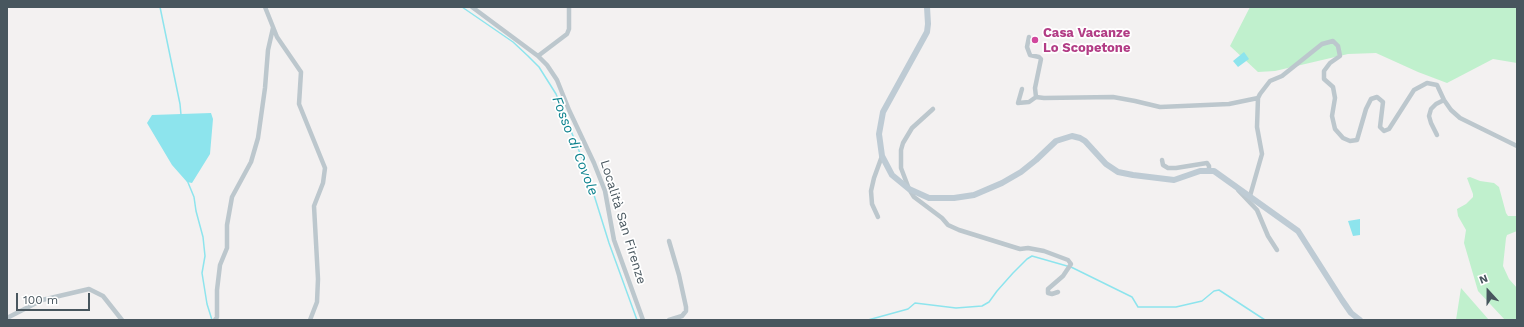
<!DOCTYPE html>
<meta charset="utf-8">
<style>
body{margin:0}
#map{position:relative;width:1524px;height:327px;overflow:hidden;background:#f3f1f1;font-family:"Work Sans",sans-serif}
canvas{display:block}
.frame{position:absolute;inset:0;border:8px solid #48565e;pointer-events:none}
.north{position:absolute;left:1468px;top:271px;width:40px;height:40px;-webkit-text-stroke:3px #fff;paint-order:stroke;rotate:339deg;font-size:11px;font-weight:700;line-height:16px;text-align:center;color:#48565e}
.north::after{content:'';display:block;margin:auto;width:14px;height:18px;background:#48565e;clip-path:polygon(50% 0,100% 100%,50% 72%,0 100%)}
.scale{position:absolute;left:16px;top:293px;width:74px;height:18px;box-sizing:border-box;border:2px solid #48565e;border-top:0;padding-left:5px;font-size:12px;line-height:14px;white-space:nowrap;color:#48565e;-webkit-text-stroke:3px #fff;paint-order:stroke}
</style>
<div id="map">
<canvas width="1524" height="327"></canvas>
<div class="frame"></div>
<div class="north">N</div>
<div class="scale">100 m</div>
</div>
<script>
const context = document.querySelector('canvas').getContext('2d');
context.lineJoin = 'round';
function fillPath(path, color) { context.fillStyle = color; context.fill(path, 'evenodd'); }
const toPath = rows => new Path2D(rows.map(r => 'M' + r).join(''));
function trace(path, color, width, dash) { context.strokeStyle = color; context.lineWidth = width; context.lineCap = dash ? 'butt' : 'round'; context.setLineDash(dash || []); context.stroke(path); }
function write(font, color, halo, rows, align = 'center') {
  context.font = font + ' "Work Sans",sans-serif'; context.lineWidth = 3.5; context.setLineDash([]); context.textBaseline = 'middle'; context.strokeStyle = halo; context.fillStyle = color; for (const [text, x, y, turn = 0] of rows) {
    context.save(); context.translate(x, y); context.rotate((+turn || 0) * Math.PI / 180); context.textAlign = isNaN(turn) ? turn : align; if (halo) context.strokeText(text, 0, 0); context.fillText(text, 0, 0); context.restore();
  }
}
const green = toPath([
 [1250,7,1517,7,1517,63,1493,59,1447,83,1418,72,1376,53,1348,54,1275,71,1258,72,1230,46],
 [1470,177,1480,181,1494,183,1499,187,1506,213,1508,216,1517,216,1517,231,1507,235,1506,238,1503,266,1509,279,1517,288,1517,320,1505,320,1478,291,1464,243,1466,230,1458,216,1457,209,1466,204,1473,197,1473,194,1467,178],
 [1461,288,1489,320,1456,320]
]);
const water = toPath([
 [1244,52,1249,59,1238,67,1233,61],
 [211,113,213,119,210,154,192,183,187,182,172,165,147,123,152,115],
 [1360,219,1360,235,1353,236,1348,221]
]);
const stream = toPath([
 [160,7,180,104,181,115],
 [462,7,513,42,528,56,539,67,556,94,584,163,609,243,637,320],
 [187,180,194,197,196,211,203,237,205,256,202,273,207,304,212,320],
 [1071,267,1132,297,1138,307,1176,307,1202,301,1214,291,1219,290,1265,320],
 [868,320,908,309,915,303,956,308,982,306,989,302,997,291,1013,273,1027,259,1032,256,1067,266]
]);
const minor = toPath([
 [265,7,277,37,301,72,299,104,325,168,323,183,314,206,318,279,317,302,310,320],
 [472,7,538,56,547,65,557,80,569,110,594,163,605,191,614,240,643,320],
 [1029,37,1027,47,1030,55,1039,57,1041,59,1035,88,1036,97,1044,98,1113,97,1135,101,1160,107,1229,104,1258,98],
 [538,56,567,34,569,29,569,7],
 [1022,89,1018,103,1029,102,1036,97],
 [933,109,912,128,903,143,901,150,901,168,909,189,914,197,942,218,948,225,959,230,1020,249,1028,248,1044,251,1068,260,1071,264,1063,276,1048,289,1048,293,1052,294,1058,292],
 [1437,135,1431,123,1429,116,1431,109,1436,104,1444,100],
 [1162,160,1163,165,1168,168,1176,168,1207,163,1209,166,1209,171],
 [1238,190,1257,210,1268,236,1277,250],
 [1250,196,1262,154,1257,127,1258,98,1260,94,1270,81,1282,76,1322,44,1333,41,1338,46,1340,56,1330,63,1324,71,1324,79,1333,87,1335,98,1332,116,1335,129,1343,138,1350,141,1357,140,1366,109,1371,99,1377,97,1383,102,1380,127,1384,131,1389,129,1414,90,1427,83,1437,85,1444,100,1451,110,1460,118,1517,146],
 [878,217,872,204,871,191,874,178,882,156],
 [7,318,42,300,89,289,103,296,122,320],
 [215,320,217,317,217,290,220,265,227,248,227,225,232,197,251,162,258,138,265,88,268,50,273,28],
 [669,320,682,316,686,311,686,307,679,275,669,241]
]);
const secondary = toPath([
 [927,7,928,24,927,32,883,112,879,134,882,156,892,175,909,189,929,198,954,198,974,195,1002,183,1021,172,1036,160,1056,141,1072,136,1080,138,1085,141,1106,164,1118,172,1133,175,1174,180,1200,171,1214,171,1298,231,1342,300,1351,313,1360,320]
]);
const markers = [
 [1035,40,4,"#d1479c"]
];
const hotelNames = [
 ["Casa Vacanze",1043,33],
 ["Lo Scopetone",1043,48]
];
const streetNames = [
 ["Località San Firenze",623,222,73]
];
const waterNames = [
 ["Fosso di Covole",575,146,69]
];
fillPath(green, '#c0f0cd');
fillPath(water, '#8de4ed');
trace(stream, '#8de4ed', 1.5);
trace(minor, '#bcc7cd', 4.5);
trace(secondary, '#becbd4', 6);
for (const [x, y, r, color] of markers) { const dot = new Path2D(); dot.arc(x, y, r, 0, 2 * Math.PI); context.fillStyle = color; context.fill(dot); trace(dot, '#fff', 1.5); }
write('bold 13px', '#b23c85', '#fff', hotelNames, 'left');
write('13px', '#48565e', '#fff', streetNames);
write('italic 14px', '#0d828e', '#fff', waterNames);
</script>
